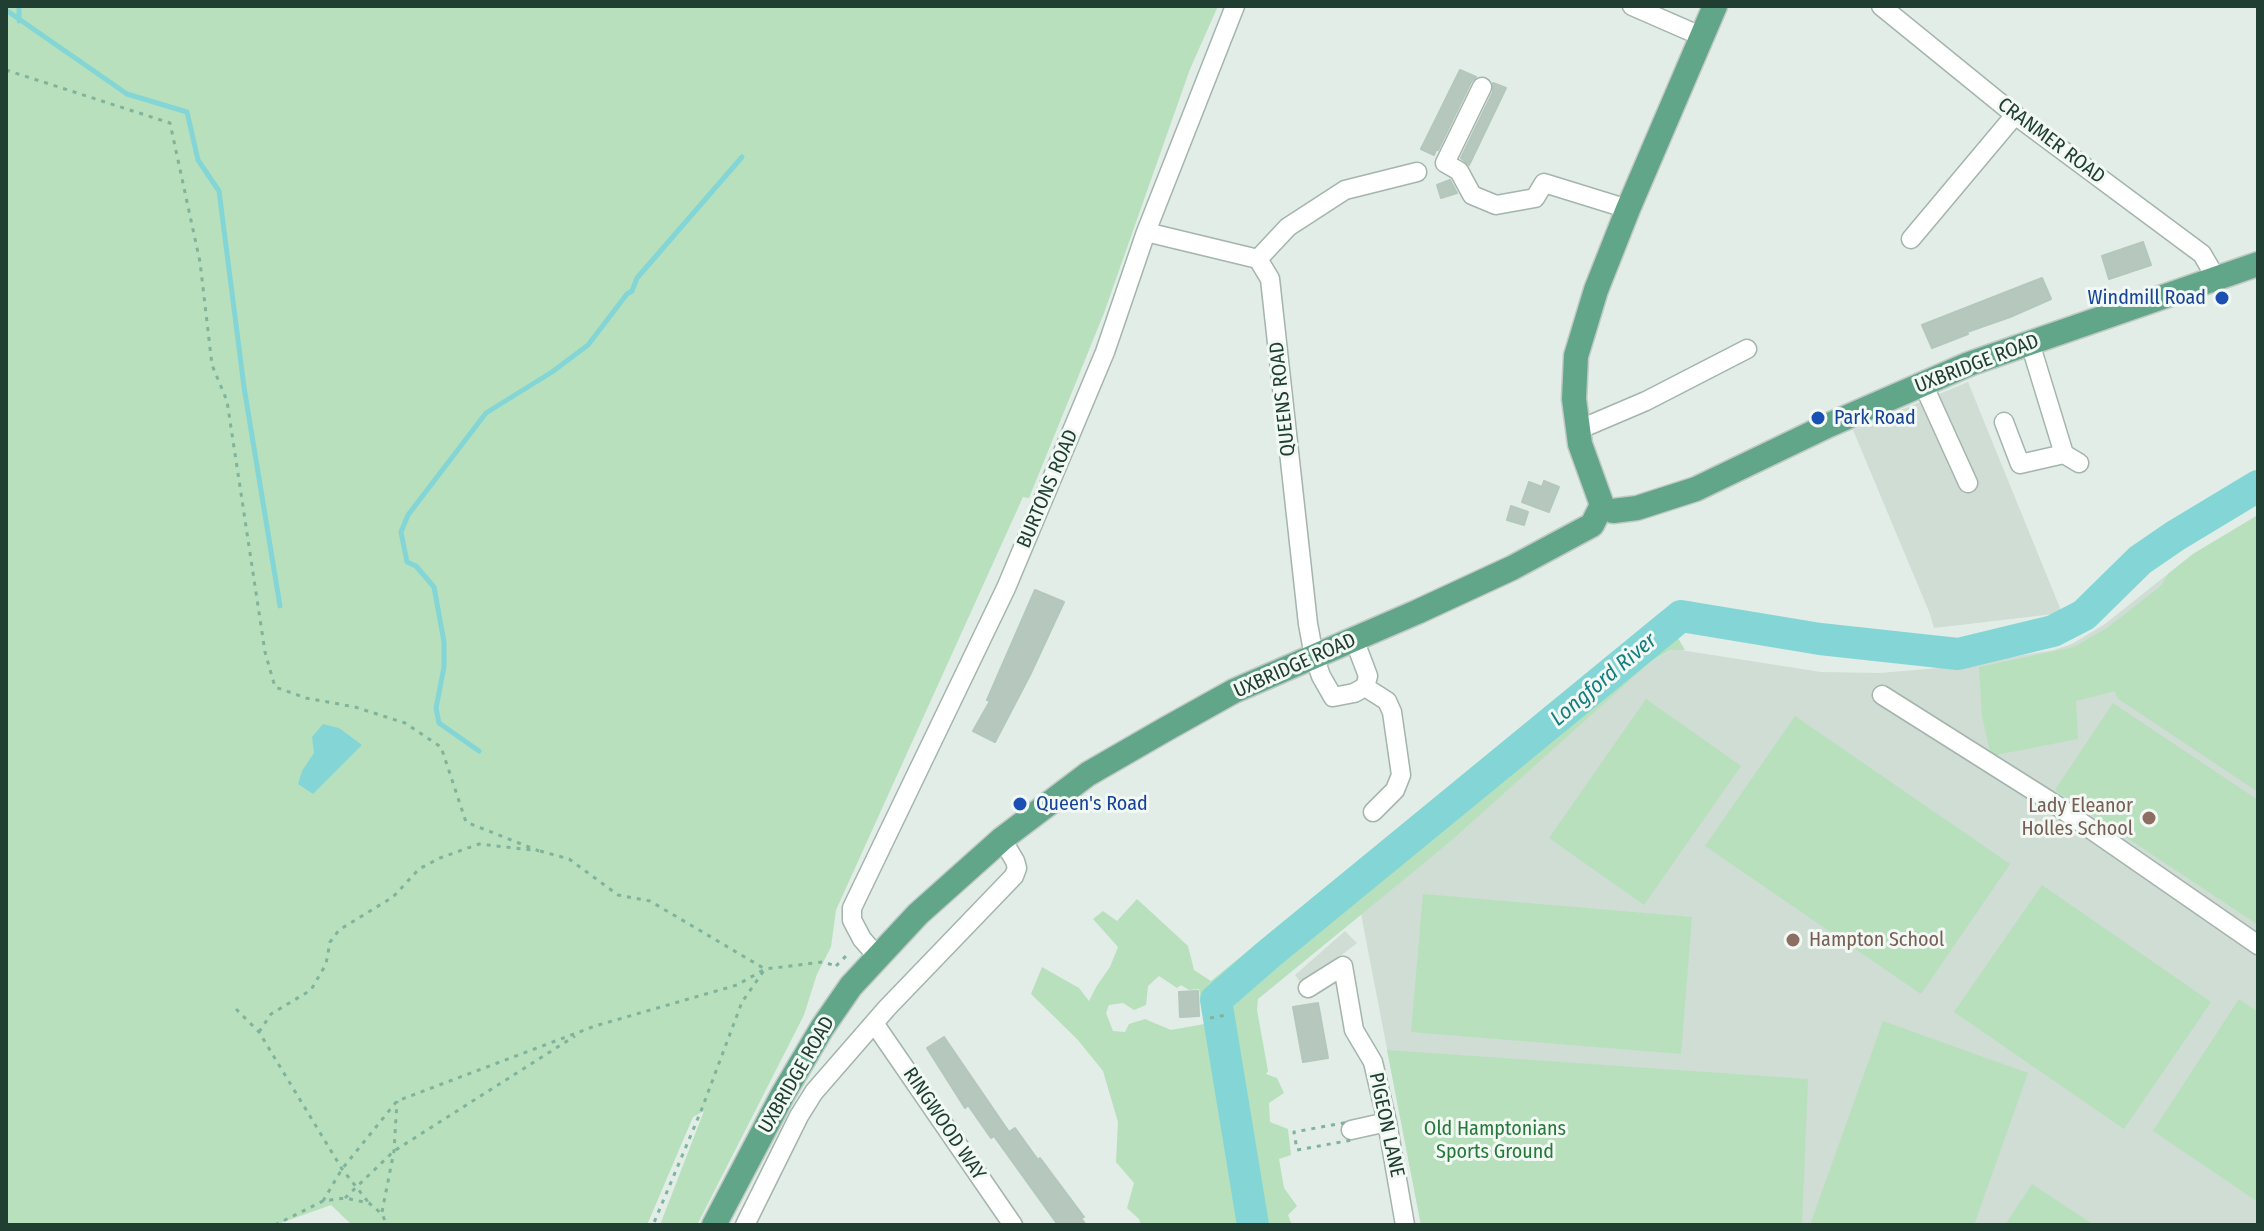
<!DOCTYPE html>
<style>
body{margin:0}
#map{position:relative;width:2264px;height:1231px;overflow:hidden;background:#e1ede6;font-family:"Fira Sans Condensed",sans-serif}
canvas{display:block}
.frame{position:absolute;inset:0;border:8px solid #203f32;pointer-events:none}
</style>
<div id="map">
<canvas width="2264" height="1231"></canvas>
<div class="frame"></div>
</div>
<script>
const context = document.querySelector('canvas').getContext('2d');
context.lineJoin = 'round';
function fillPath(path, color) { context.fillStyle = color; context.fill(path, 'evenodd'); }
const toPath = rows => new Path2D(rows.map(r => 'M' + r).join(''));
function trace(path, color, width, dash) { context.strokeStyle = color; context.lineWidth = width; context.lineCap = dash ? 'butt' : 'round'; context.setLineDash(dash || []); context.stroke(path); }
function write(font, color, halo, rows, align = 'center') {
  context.font = font + ' "Fira Sans Condensed",sans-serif'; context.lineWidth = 6; context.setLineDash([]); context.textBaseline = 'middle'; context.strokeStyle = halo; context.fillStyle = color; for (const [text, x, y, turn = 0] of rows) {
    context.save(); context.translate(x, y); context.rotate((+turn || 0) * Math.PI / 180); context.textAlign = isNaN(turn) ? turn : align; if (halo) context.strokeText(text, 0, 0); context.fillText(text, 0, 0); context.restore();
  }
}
const built = toPath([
 [1968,382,2062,613,1934,628,1930,614,1853,430],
 [2258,515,2258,1225,1421,1225,1361,914,1450,842,1636,673,1650,662,1674,649,1821,672,1880,673,1951,667,2054,650,2072,644,2105,624,2193,554],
 [1345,931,1357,943,1303,985,1295,975]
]);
const green = toPath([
 [6,6,1218,6,1190,69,1104,313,1029,498,1023,497,836,910,831,947,817,974,804,1015,697,1225,660,1225,704,1111,693,1117,647,1225,352,1225,331,1205,275,1225,6,1225],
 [2258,515,2258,792,2117,698,2115,691,2076,701,2078,739,1991,756,1982,716,1979,667,2074,647,2107,628,2162,585,2168,574,2193,554],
 [1662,611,1685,650,1671,650,1650,662,1450,842,1258,999,1257,1010,1268,1071,1266,1074,1277,1078,1284,1093,1269,1103,1270,1122,1288,1129,1291,1155,1279,1159,1284,1188,1297,1206,1288,1215,1292,1225,1266,1225,1235,1053,1223,1002,1241,984,1236,976,1210,1002,1202,1003,1199,989,1189,990,1181,985,1177,988,1159,976,1148,986,1146,1005,1134,1010,1123,1003,1109,1005,1106,1013,1113,1031,1125,1032,1129,1024,1145,1019,1171,1030,1210,1023,1218,1069,1218,1091,1243,1225,1141,1225,1139,1219,1127,1208,1134,1183,1116,1162,1118,1122,1103,1071,1077,1039,1031,994,1042,967,1079,988,1089,1001,1096,987,1110,967,1118,947,1093,919,1103,911,1117,921,1137,899,1188,946,1194,970,1211,981],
 [1646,699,1741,766,1644,905,1549,838],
 [2113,703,2258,800,2258,925,2055,790],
 [1795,716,2010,864,1921,994,1705,846],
 [2042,885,2211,1002,2124,1129,1954,1012],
 [1423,894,1692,917,1681,1054,1411,1032],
 [2239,999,2258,1012,2258,1195,2255,1200,2153,1131],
 [1883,1021,2028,1073,1974,1225,1810,1225],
 [1387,1050,1808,1079,1802,1225,1421,1225],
 [2032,1184,2094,1225,2005,1225]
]);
const water = toPath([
 [323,724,339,728,362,745,313,794,298,784,302,771,314,753,312,737]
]);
const stream = toPath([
 [6,10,127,94,187,112,198,160,219,191,244,387,280,606],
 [19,21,19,6],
 [479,751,439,723,436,708,444,667,444,642,434,587,416,566,407,562,401,532,408,515,486,413,552,372,588,345,627,294,632,291,637,278,742,157]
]);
const river = toPath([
 [1253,1225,1216,1000,1270,953,1681,616,1820,639,1958,654,2053,631,2084,615,2140,560,2175,536,2258,486]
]);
const building = toPath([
 [1460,70,1476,77,1471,82,1438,150,1436,150,1434,155,1421,149,1460,70],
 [1493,83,1506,88,1469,165,1461,158,1493,92,1493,83],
 [1450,180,1457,193,1441,198,1437,185,1450,180],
 [2143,242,2151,265,2109,279,2102,256,2143,242],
 [2042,278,2051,299,2010,317,1967,332,1968,334,1932,348,1922,325,2042,278],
 [1544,481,1559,487,1549,512,1522,502,1529,482,1542,487,1544,481],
 [1511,506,1528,512,1524,525,1507,520,1511,506],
 [1035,590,1064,602,1030,675,995,742,973,731,990,701,987,700,1035,590],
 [1198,991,1199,1016,1180,1017,1179,992,1198,991],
 [1318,1003,1328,1058,1303,1062,1293,1007,1318,1003],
 [944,1037,1009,1132,1015,1128,1038,1160,1040,1158,1084,1217,1081,1218,1086,1225,1058,1225,994,1136,991,1138,968,1105,965,1108,927,1048,944,1037]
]);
const path = toPath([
 [6,70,170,123,200,262,212,365,227,401,265,652,275,687,306,698,355,707,405,723,441,747,466,822,539,851],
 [540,851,569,859,618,895,650,901,765,969,742,1002,701,1111,653,1225],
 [836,966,850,952],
 [236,1009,259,1032,342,1169,369,1203],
 [1210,1018,1226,1015],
 [259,1032,271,1014,311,990,326,964,330,942,339,930,393,897,419,869,440,858,479,844,532,850],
 [1349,1122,1352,1140,1297,1150,1294,1132,1349,1122],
 [345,1198,394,1151,575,1036],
 [323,1201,342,1169,397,1101,595,1026,737,985,765,969,823,962,836,966],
 [382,1212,394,1151,397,1101],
 [275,1225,323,1201,345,1198,369,1203,382,1214,387,1225]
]);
const minor = toPath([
 [1632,6,1703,37],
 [1881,6,2015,115,2202,254,2216,278],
 [1482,87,1445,163,1459,171,1472,195,1496,205,1535,198,1544,183,1628,209],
 [1146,232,1258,259,1270,279,1308,624,1314,656,1321,676,1333,697,1354,693,1365,687],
 [1911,239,2015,115],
 [1258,259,1288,227,1345,190,1417,172],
 [2030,343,2064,454,2079,463],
 [1923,384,1968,483],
 [2004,422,2020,464,2064,454],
 [1578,430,1646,401,1747,349],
 [1354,639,1368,676,1365,687],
 [1365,687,1387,701,1392,712,1401,775,1395,790,1373,812],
 [1882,695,2053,803,2258,945],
 [877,956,862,939,852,920,852,908,1006,588,1105,352,1146,232,1235,6],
 [1308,988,1343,966,1354,1030,1373,1062,1387,1122,1405,1225],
 [874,1023,1013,1225],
 [1351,1130,1387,1122],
 [745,1225,799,1116,814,1092,887,1008,1014,876,1017,868,1015,861,1002,839]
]);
const major = toPath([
 [1602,505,1580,444,1574,399,1576,356,1596,290,1628,209,1715,6],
 [1613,511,1637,508,1696,489,1829,425,1969,364,2258,264],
 [714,1225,783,1094,822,1028,851,986,918,914,1002,839,1088,774,1166,729,1234,691,1417,612,1512,568,1592,525,1602,505]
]);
const markers = [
 [2222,298,8,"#1a4fb4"],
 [1818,418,8,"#1a4fb4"],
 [1020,804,8,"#1a4fb4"],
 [2149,818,8,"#8d6e63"],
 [1793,940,8,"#8d6e63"]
];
const streetNames = [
 ["CRANMER ROAD",2051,141,37],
 ["UXBRIDGE ROAD",1977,364,-21],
 ["QUEENS ROAD",1283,399,-96],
 ["BURTONS ROAD",1048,489,-67],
 ["UXBRIDGE ROAD",1295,666,-24],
 ["UXBRIDGE ROAD",797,1075,-60],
 ["RINGWOOD WAY",944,1124,56],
 ["PIGEON LANE",1386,1125,78]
];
const transitNames = [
 ["Windmill Road",2206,298,"right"],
 ["Park Road",1834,418],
 ["Queen's Road",1036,804]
];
const educationNames = [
 ["Lady Eleanor",2133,806],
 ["Holles School",2133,829],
 ["Hampton School",1809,940,"left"]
];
const parkNames = [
 ["Old Hamptonians",1495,1129],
 ["Sports Ground",1495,1152]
];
const waterNames = [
 ["Longford River",1604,680,-40]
];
fillPath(built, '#cfddd4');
fillPath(green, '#b8e0bd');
fillPath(water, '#84d6d6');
trace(stream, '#84d6d6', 5);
trace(river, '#84d6d6', 32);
fillPath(building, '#b6c8be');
trace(building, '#b3c7bc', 2);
trace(minor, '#a3b5ac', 21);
trace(major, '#c1c9c6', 27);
trace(path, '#7fb39b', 3, [4, 6]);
trace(minor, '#fff', 18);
trace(major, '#62a68a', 24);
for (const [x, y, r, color] of markers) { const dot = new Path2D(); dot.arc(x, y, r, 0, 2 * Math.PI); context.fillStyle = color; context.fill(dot); trace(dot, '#f2f9f4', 3); }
write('20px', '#203f32', '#f2f9f4', streetNames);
write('20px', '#164399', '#f2f9f4', transitNames, 'left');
write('20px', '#785e54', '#f2f9f4', educationNames, 'right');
write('20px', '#27793a', '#f2f9f4', parkNames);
write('italic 22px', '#157e7f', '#f2f9f4', waterNames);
</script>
